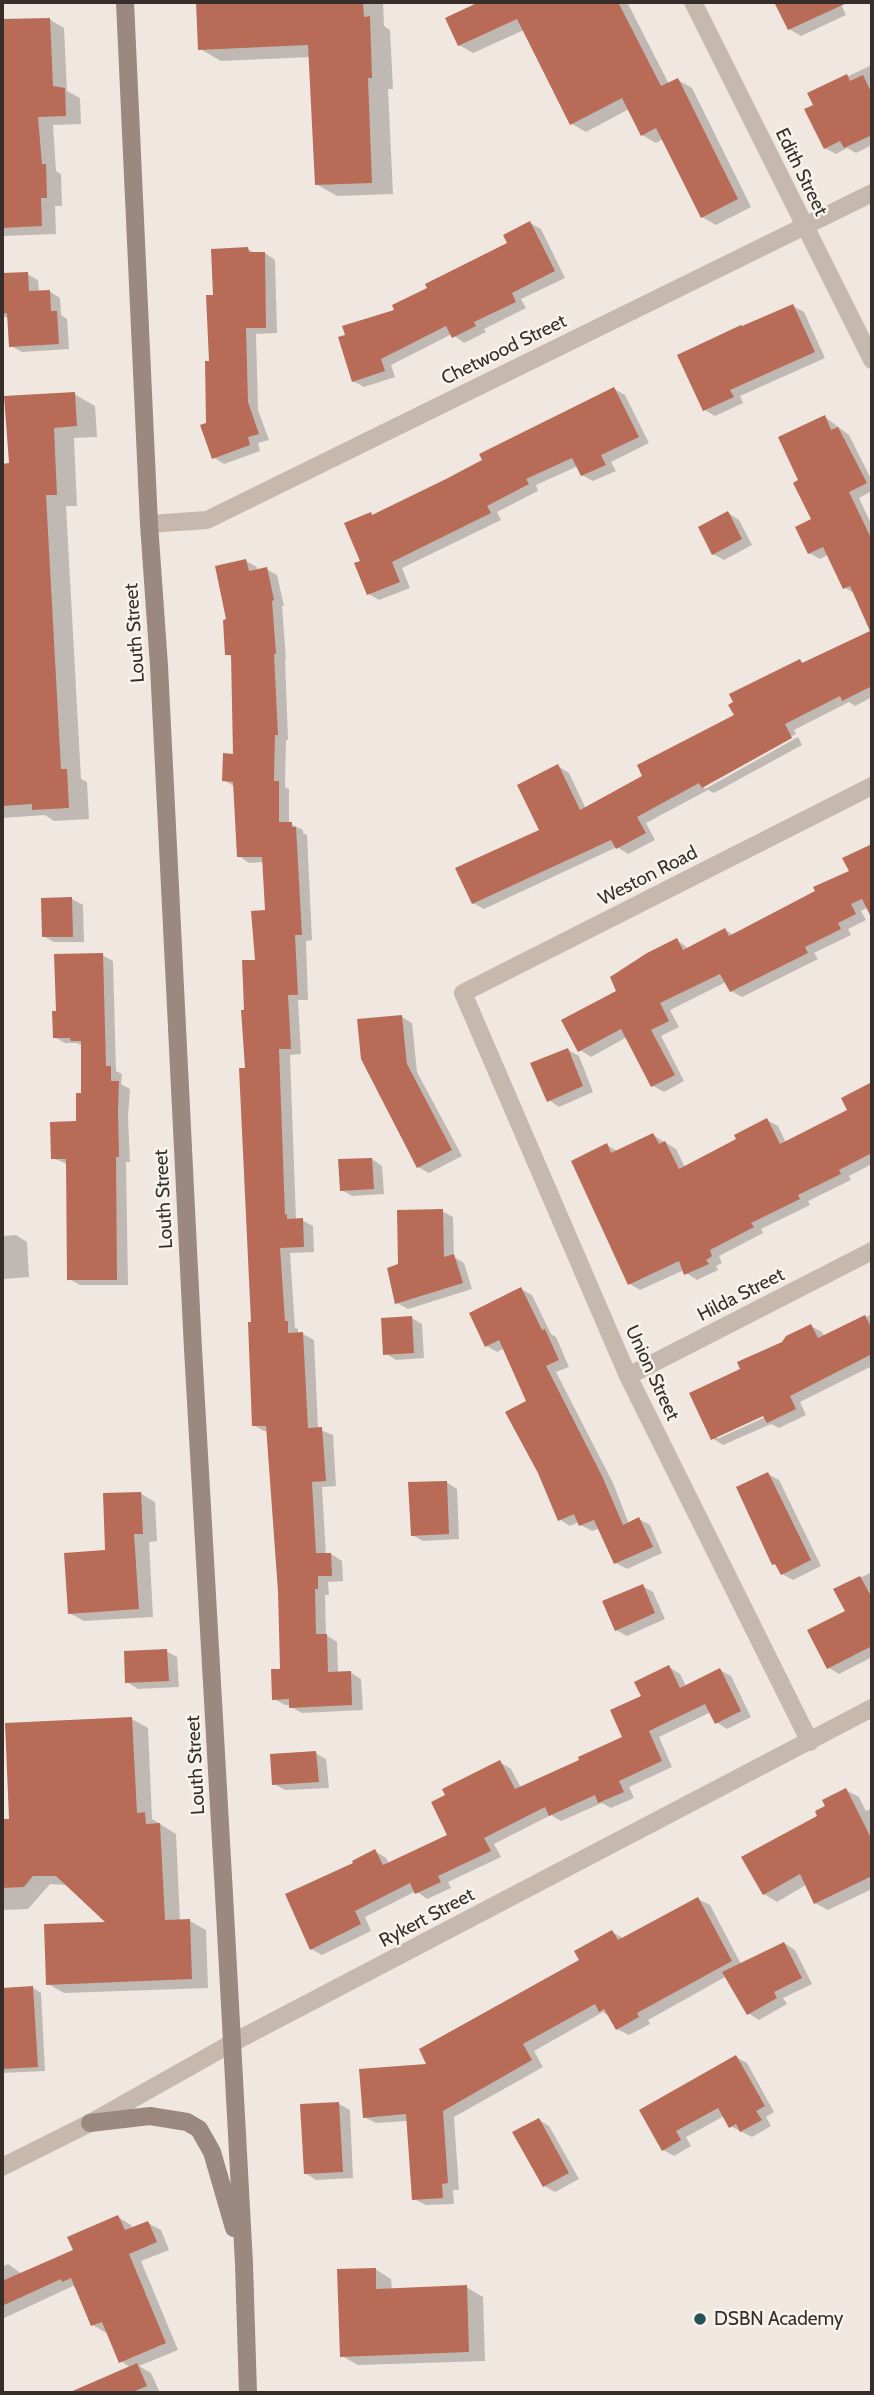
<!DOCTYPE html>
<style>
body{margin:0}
#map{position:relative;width:874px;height:2395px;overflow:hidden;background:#f0e8e0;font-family:Cabin,sans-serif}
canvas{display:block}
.frame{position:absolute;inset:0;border:4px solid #372e2b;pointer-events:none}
</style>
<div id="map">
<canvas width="874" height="2395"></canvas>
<div class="frame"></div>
</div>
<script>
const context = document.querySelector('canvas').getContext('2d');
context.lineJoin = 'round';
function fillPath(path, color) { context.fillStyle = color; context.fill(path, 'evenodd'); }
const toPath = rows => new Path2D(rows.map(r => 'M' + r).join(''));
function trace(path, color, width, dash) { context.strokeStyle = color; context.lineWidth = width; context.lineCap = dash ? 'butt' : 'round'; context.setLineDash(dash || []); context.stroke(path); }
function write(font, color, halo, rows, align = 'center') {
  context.font = font + ' Cabin,sans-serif'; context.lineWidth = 5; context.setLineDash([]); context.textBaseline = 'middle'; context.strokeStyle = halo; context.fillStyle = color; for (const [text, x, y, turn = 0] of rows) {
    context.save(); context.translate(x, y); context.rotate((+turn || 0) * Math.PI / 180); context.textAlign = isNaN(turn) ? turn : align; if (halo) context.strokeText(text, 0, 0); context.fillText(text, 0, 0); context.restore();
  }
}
const shadow = toPath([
 [198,2,383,2,384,26,390,30,393,89,388,89,393,194,337,196,316,184,311,57,221,61,200,49],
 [483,2,627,2,669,84,678,80,692,88,751,207,716,225,702,217,663,139,656,143,642,135,629,109,586,132,572,124,524,30,473,53,459,45,447,19],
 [776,2,840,2,846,15,801,36,789,29],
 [49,19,64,28,67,91,80,98,81,124,53,125,56,171,61,174,62,206,55,206,56,234,2,236,2,21],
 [872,65,872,145,856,153,847,148,836,154,825,148,815,106,810,94],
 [530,223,541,229,565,278,521,299,526,308,484,329,486,332,464,343,452,334,391,365,395,377,364,387,353,381,397,311,429,289,509,244],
 [248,249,256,254,265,253,275,260,277,333,256,334,258,410,269,440,258,443,260,451,224,464,213,457,208,424,215,297],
 [27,274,38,280,39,292,49,291,60,298,61,315,67,319,69,349,22,352,11,346,10,319,2,316,2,275],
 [793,306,804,312,825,358,740,396,743,403,715,416,705,410],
 [614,389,625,395,649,443,611,462,616,471,593,481,582,475,578,466,536,485,538,491,497,512,501,520,402,568,410,588,379,600,369,594,362,562,371,514,374,516,447,480],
 [74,394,95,406,97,437,74,438,77,506,66,506,81,779,87,782,89,819,54,821,45,815,2,818,2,465,11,465],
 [825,417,849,435,872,481,872,491,859,498,872,526,872,586,856,594,845,588,828,555,820,559,809,553,814,520,801,481],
 [728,513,739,520,752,545,724,560,713,554],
 [246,561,257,567,257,571,266,569,277,575,284,606,282,606,286,659,285,659,288,740,286,740,285,787,289,789,289,823,303,830,303,833,307,835,312,940,306,941,308,1000,298,1000,301,1054,290,1055,296,1220,302,1220,313,1226,314,1252,290,1253,295,1328,298,1329,298,1334,303,1334,314,1340,318,1429,333,1435,336,1486,322,1487,326,1555,331,1554,342,1561,343,1581,328,1582,329,1595,325,1595,326,1635,337,1642,338,1673,350,1672,361,1679,363,1710,302,1713,291,1707,291,1705,285,1705,274,1699,282,1670,276,1534,269,1431,264,1431,253,1425,253,1324,246,1069,246,1012,267,912,264,862,249,863,239,856,235,787,224,780,234,755,233,657,227,654,228,621],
 [854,652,872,689,872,697,855,706,849,702,794,730,796,734,703,786,705,789,798,737,802,745,714,793,708,790,646,823,655,840,628,854,617,847,484,909,473,903,542,830,558,766,569,773,586,809,645,777,736,716,800,661,805,664],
 [872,846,872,905,861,911,866,920,848,929,851,935,814,953,818,959,742,997,731,991,726,982,670,1010,679,1027,661,1036,684,1081,664,1092,653,1086,627,1037,591,1057,580,1050,618,992,677,940,689,949,725,930,734,935,851,872,845,859],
 [72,899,83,905,84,942,54,942,43,936],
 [102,955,113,961,116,1071,122,1074,121,1084,130,1089,128,1117,130,1162,126,1162,128,1285,80,1285,69,1279,67,1164,53,1158,78,1123,82,1094,83,1046,77,1043,65,1043,54,1037,58,1013],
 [402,1017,412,1023,417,1072,462,1156,429,1173,418,1167],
 [568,1050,579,1056,593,1092,559,1107,549,1100],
 [870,1085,872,1087,872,1164,849,1176,851,1180,808,1201,810,1205,761,1229,763,1233,719,1256,722,1263,716,1266,718,1270,697,1280,686,1273,684,1270,640,1290,630,1284,607,1145,617,1151,653,1135,676,1149,685,1167,738,1139,767,1120,778,1126,786,1143,849,1111],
 [372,1159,382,1166,384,1194,352,1196,342,1190],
 [442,1211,453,1217,454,1257,464,1263,472,1289,408,1309,397,1303,400,1265],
 [16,1235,27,1242,29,1277,4,1279,2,1277,2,1236],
 [521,1289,532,1295,551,1334,556,1337,569,1367,556,1372,613,1483,629,1524,639,1519,650,1525,662,1553,627,1569,616,1563,600,1528,592,1531,581,1525,579,1522,570,1526,559,1519,528,1402,505,1348,497,1352,487,1346],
 [872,1314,872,1366,800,1402,806,1415,779,1428,771,1424,723,1445,712,1438,743,1370,811,1326,822,1332,825,1337],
 [771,1411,772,1414,717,1439,717,1435],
 [412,1318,422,1324,424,1358,396,1360,385,1353],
 [768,1474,779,1480,821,1566,793,1580,782,1574,779,1567,774,1564],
 [446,1482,457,1489,459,1539,423,1541,412,1535],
 [140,1493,155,1502,157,1541,149,1542,153,1617,84,1621,69,1613],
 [872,1572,872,1657,839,1674,829,1668,848,1612,836,1590],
 [642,1586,653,1592,665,1619,627,1636,616,1630],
 [166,1651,177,1657,179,1687,138,1689,127,1682],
 [669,1667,680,1674,686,1686,720,1670,731,1676,751,1717,727,1729,716,1722,711,1712,659,1737,672,1767,629,1787,634,1798,611,1808,602,1803,561,1821,551,1815,494,1844,501,1857,448,1882,451,1888,427,1899,416,1891,365,1917,371,1931,322,1955,311,1949,355,1864,375,1851,386,1858,389,1864,449,1836,500,1762,511,1769,521,1788,582,1761,625,1738,644,1697],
 [132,1719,148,1728,152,1819,176,1834,180,1921,190,1921,206,1930,208,1988,64,1993,48,1984,109,1924,67,1885,50,1884,28,1909,2,1910,2,1821,11,1821],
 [315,1753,326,1759,329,1788,285,1790,274,1784],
 [846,1790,859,1797,866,1811,872,1808,872,1889,828,1910,815,1903,806,1885,777,1902,764,1894,828,1806],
 [698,1899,710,1905,741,1964,784,1943,795,1950,812,1984,783,1998,787,2004,759,2020,748,2013,727,1976,648,2020,650,2024,629,2035,617,2029,610,2017,603,2012,534,2051,543,2067,454,2117,459,2190,453,2190,454,2204,426,2205,414,2199,408,2121,376,2123,364,2117,429,2065,582,1961,612,1932,623,1938],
 [33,1988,41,1993,45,2071,2,2073,2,1990],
 [736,2057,747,2063,774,2112,766,2117,771,2126,752,2137,730,2126,724,2116,686,2137,691,2146,674,2156,663,2150,641,2110],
 [339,2104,350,2110,353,2178,316,2180,305,2173],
 [539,2120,549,2126,579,2179,555,2192,544,2186],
 [118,2217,131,2225,133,2229,148,2223,161,2230,169,2250,141,2261,178,2350,139,2366,151,2373,160,2393,105,2393,100,2381,131,2368,121,2361,108,2332,106,2333,93,2325,77,2289,73,2286,2,2319,2,2267,8,2264,22,2274,75,2251],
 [375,2269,391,2279,392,2290,466,2287,483,2297,485,2361,358,2365,342,2356]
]);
const building = toPath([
 [196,2,363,2,364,17,370,16,372,78,368,78,372,183,315,185,308,45,198,50],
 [479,2,618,2,661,86,678,78,738,199,701,218,656,128,641,136,622,98,570,125,517,19,458,46,445,18],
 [774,2,849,2,788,30],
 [50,18,53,86,65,88,66,116,38,117,42,164,46,164,47,198,41,198,42,226,2,228,2,19],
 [847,74,850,81,863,75,872,94,872,135,844,148,840,141,824,149,804,109,813,105,807,93],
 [530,221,555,271,512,293,516,302,474,322,476,326,452,338,446,326,381,359,385,371,352,382,338,337,345,335,342,326,394,310,392,305,427,288,425,284,507,243,503,235],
 [248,247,249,252,265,252,266,328,246,328,248,402,259,434,248,437,250,445,212,459,200,425,206,423,205,361,209,361,206,295,213,295,211,249],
 [28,272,29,291,50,290,51,311,57,311,59,344,9,347,7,313,2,314,2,273],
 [793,304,815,352,730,390,734,397,703,411,677,355,741,325,742,326],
 [614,387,639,437,601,455,606,465,581,476,572,458,526,479,529,484,487,506,491,513,392,562,400,582,367,595,354,563,360,561,344,523,371,512,372,515,446,479,482,460,479,454],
 [75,392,77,426,54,428,57,495,46,495,61,769,67,769,69,808,32,810,32,804,2,806,2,464,9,463,4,396],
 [825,415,831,430,838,427,867,483,849,492,872,540,872,686,842,701,840,696,785,724,792,738,702,788,699,783,637,817,646,833,616,849,611,840,472,904,455,868,539,830,517,785,558,764,580,810,642,776,637,765,734,715,728,705,733,702,729,694,800,659,802,663,870,631,850,586,843,589,823,547,808,554,795,527,811,519,793,483,798,480,778,437],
 [728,511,742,539,712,555,698,527],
 [246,559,249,571,267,567,274,600,272,601,276,654,274,654,278,735,275,735,274,781,279,781,279,822,292,822,292,827,296,827,302,935,295,935,298,995,288,995,291,1049,279,1049,285,1215,287,1214,287,1219,303,1218,304,1247,280,1248,285,1321,288,1321,288,1333,303,1332,308,1428,322,1427,326,1481,312,1482,316,1553,331,1553,332,1576,318,1576,318,1589,315,1589,316,1634,327,1634,328,1672,351,1671,352,1705,289,1708,289,1699,272,1700,271,1669,280,1669,278,1591,266,1426,252,1426,248,1322,251,1322,239,1068,245,1068,241,1010,244,1010,242,960,255,960,251,911,265,910,262,857,237,857,233,782,222,781,223,753,233,754,231,655,225,655,223,620,226,619,215,566],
 [872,844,872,919,862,899,851,904,856,914,838,923,841,929,805,947,808,953,730,992,720,974,660,1003,669,1021,651,1030,675,1075,651,1087,621,1029,578,1052,561,1020,616,991,610,977,647,953,677,938,683,950,725,928,729,936,815,891,813,887,849,871,842,858],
 [72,897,73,937,42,937,41,898],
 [103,953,106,1066,111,1066,111,1081,119,1081,118,1110,119,1157,116,1157,117,1280,67,1280,66,1159,51,1159,50,1122,76,1121,76,1093,81,1093,81,1041,71,1041,70,1038,53,1038,52,1011,56,1011,54,954],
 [402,1015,407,1064,452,1150,417,1168,361,1059,357,1019],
 [568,1048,583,1086,547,1102,530,1063],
 [872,1082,872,1159,870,1154,839,1170,841,1174,798,1195,800,1199,751,1223,754,1227,710,1250,712,1256,706,1260,709,1264,684,1275,679,1261,628,1285,571,1161,607,1143,611,1153,653,1133,659,1144,665,1141,679,1169,736,1139,734,1135,767,1118,780,1144,847,1110,841,1098],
 [372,1158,374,1189,340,1191,338,1159],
 [443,1209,444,1257,454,1254,463,1283,395,1304,387,1268,398,1264,397,1210],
 [521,1287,542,1330,545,1329,559,1360,546,1366,602,1476,623,1525,639,1517,653,1547,614,1564,594,1520,579,1526,574,1514,558,1521,538,1473,505,1412,526,1401,499,1340,485,1347,469,1313],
 [865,1315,872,1329,872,1354,790,1396,796,1409,767,1423,763,1416,711,1440,689,1393,740,1369,737,1362,782,1342,786,1336,811,1324,818,1338],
 [412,1316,414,1353,383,1355,381,1318],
 [768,1472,811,1560,781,1575,775,1564,772,1565,736,1487],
 [447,1481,449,1534,411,1536,408,1482],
 [141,1492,143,1534,134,1534,139,1609,68,1614,64,1553,105,1550,103,1493],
 [860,1576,872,1598,872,1646,827,1669,807,1630,845,1611,833,1589],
 [643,1584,655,1613,615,1631,602,1601],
 [167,1649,169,1681,125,1683,124,1651],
 [669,1665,680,1688,720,1668,741,1711,715,1724,705,1704,649,1731,662,1761,619,1781,624,1792,598,1803,595,1795,549,1816,545,1807,484,1838,491,1851,438,1876,441,1882,415,1894,410,1883,355,1911,361,1924,310,1950,285,1894,353,1863,352,1861,375,1849,383,1865,447,1835,431,1802,445,1795,442,1789,500,1760,515,1789,579,1760,578,1757,622,1737,610,1710,641,1696,634,1682],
 [132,1717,137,1813,145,1812,146,1824,160,1823,165,1920,190,1919,192,1979,46,1985,44,1924,105,1922,56,1876,33,1876,24,1887,2,1888,2,1819,9,1819,5,1723],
 [316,1751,319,1782,272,1785,270,1754],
 [846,1788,872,1840,872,1876,814,1904,800,1874,763,1895,741,1857,817,1816,815,1811,825,1806,822,1800],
 [698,1897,732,1961,637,2013,639,2017,616,2030,604,2009,599,2012,595,2004,523,2044,532,2060,443,2111,448,2183,442,2184,443,2198,412,2200,406,2114,363,2118,359,2069,426,2064,419,2049,579,1960,574,1951,612,1930,618,1940],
 [784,1942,802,1978,774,1992,777,1998,747,2015,722,1972],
 [33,1986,38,2067,2,2069,2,1988],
 [736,2055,765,2106,756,2111,762,2120,740,2132,736,2124,729,2128,718,2108,676,2131,681,2140,662,2151,639,2110],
 [339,2102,343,2172,304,2174,300,2104],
 [539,2118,569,2173,543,2187,512,2132],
 [118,2215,125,2230,148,2221,157,2242,129,2254,166,2343,119,2363,102,2322,91,2326,71,2278,62,2282,61,2279,2,2306,2,2281,73,2250,67,2237],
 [376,2268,376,2289,467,2285,469,2352,340,2357,337,2269],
 [137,2363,147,2386,130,2393,68,2393]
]);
const minor = toPath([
 [693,2,872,360],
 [149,524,207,520,872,193],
 [628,1376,872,1251],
 [810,1742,628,1376,463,993,872,786]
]);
const tertiary = toPath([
 [2,2167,90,2123,232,2043,872,1708]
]);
const secondary = toPath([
 [125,2,149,524,159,666,193,1349,224,1894,244,2264,248,2393],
 [90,2123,150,2116,187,2122,199,2129,212,2152,234,2228]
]);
const markers = [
 [700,2319,7,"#255254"]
];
const streetNames = [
 ["Edith Street",801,172,64],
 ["Chetwood Street",504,350,-26],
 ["Louth Street",135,633,-94],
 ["Weston Road",648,876,-27],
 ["Louth Street",164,1199,-93],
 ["Hilda Street",741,1295,-27],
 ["Union Street",652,1373,65],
 ["Louth Street",196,1765,-93],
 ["Rykert Street",427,1918,-28]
];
const poiNames = [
 ["DSBN Academy",714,2319]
];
fillPath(shadow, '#0003');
fillPath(building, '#b86b57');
trace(minor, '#c7b8ad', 18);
trace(tertiary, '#c7b8ad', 18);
trace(secondary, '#9b887f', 18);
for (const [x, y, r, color] of markers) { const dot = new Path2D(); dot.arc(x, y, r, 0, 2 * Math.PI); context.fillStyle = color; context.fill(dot); trace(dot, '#f8f3ec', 2.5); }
write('19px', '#372e2b', '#f8f3ec', streetNames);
write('19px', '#372e2b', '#f8f3ec', poiNames, 'left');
</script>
